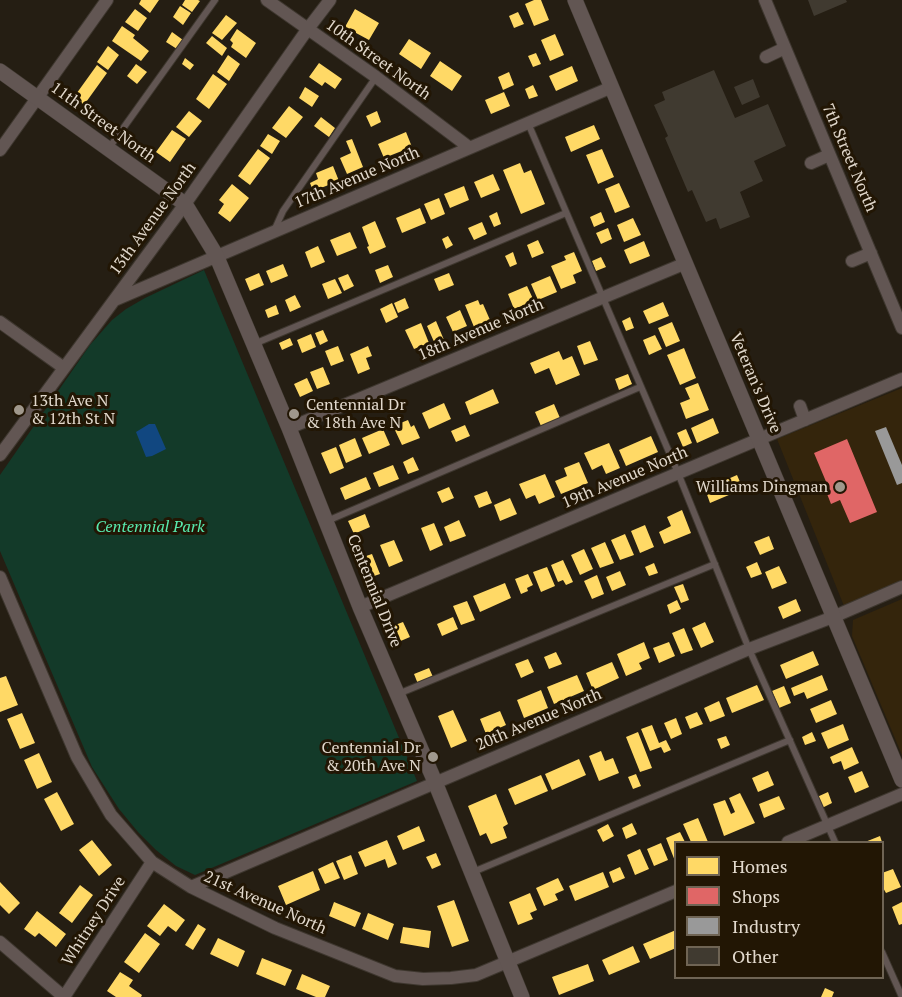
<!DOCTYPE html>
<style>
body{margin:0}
#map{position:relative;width:902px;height:997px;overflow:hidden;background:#251e13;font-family:"PT Serif",serif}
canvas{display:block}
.legend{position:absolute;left:674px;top:841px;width:210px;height:138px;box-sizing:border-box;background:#221604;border:2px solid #6f6454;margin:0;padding:8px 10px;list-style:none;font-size:18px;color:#e2d9cd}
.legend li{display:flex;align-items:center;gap:12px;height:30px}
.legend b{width:30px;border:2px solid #6f6454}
</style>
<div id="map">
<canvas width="902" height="997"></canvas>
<ul class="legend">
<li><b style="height:16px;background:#ffd966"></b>Homes</li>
<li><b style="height:16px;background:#e06666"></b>Shops</li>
<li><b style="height:16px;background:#999"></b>Industry</li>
<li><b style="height:16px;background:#403a30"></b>Other</li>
</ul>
</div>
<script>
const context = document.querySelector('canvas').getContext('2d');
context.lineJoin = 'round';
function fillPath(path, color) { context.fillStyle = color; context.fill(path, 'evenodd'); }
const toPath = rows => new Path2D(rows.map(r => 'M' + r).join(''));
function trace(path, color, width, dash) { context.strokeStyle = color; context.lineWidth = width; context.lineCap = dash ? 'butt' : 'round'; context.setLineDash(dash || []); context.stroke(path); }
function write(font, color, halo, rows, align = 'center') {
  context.font = font + ' "PT Serif",serif'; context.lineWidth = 6; context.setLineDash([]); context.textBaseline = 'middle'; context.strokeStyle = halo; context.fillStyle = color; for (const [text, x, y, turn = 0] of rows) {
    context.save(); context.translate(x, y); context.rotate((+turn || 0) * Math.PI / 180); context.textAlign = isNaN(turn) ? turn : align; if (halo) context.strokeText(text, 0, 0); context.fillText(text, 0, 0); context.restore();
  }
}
const built = toPath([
 [902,388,902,580,844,606,777,439],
 [902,599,902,755,852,636,853,620]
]);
const green = toPath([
 [204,270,417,781,195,875,176,866,156,850,138,832,119,809,92,767,0,551,0,475,90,345,112,320,126,309,145,298]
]);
const water = toPath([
 [149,424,155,424,166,449,152,456,146,457,136,432]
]);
const homes = toPath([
 [141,0,159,0,150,13,139,4],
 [185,0,198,0,200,1,192,12,182,5],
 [534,0,541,0,549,20,534,26,525,4],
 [180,6,191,13,183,25,173,17],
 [135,9,147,18,138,31,125,22],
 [355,9,379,23,369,40,345,27],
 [518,12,524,24,514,28,509,16],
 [226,15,237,23,222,40,212,33],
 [122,26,135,35,133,38,149,51,141,61,112,41],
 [237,29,256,43,246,58,231,47,233,43,230,40],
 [172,32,183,40,177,49,166,42],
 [555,34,564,55,550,61,541,40],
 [212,36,227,48,222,56,206,43],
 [409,39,431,53,421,69,399,54],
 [108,46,119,55,108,70,97,62],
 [536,53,541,64,533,67,528,56],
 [228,55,240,64,229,81,217,72],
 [185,58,194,65,190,70,182,64],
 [440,61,462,76,452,91,430,76],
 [319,63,342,79,335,89,325,82,322,86,309,77],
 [136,64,147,72,137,84,127,76],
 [97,65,107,73,84,105,74,97],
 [572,66,578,81,556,91,549,76],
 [509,72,514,85,503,90,498,77],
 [213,74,227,84,209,109,196,99],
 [533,85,538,96,529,99,525,89],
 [305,87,319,96,312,107,299,98],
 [504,92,510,106,491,114,485,100],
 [289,106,303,117,286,138,272,128],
 [189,111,202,121,189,137,176,127],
 [377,111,381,122,371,127,366,116],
 [321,117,335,128,329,137,314,126],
 [594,125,600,139,571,152,565,137],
 [172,130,186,139,170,162,156,152],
 [406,132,412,147,384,158,378,144],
 [268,134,280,141,272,154,260,146],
 [352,139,363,167,347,174,340,158,351,153,346,141],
 [258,149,270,158,250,185,238,176],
 [602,149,614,177,598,184,586,155],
 [520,163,524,173,531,170,545,204,521,214,503,170],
 [333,166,339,181,313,191,310,183,318,179,316,173],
 [493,174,500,190,481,198,474,182],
 [619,183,630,207,615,213,605,189],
 [232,184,249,198,230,222,218,213,224,204,219,200],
 [464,186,469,200,450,208,444,194],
 [439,198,445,214,431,220,424,204],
 [420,208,426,223,402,233,396,218],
 [497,212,501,224,494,227,489,216],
 [601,212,605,222,594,227,590,217],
 [633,218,641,235,624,242,617,225],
 [375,221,386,247,370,254,367,247,369,246,362,227],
 [482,222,487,234,474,240,468,228],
 [608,228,612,239,601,244,596,233],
 [350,232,357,248,337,256,330,240],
 [448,236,453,245,446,249,442,239],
 [538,240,544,253,532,258,527,245],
 [644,241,650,256,630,264,624,250],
 [318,246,325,262,311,268,305,252],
 [513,252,517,264,510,267,505,256],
 [574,252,582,271,573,275,576,283,561,289,551,266,566,260,564,256],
 [601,257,606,267,596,271,592,261],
 [283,264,288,276,271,283,266,271],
 [388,265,393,277,380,283,375,270],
 [259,273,264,285,250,291,245,279],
 [449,273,454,285,439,291,434,279],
 [348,274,354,286,344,291,338,278],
 [550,276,557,292,538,300,531,284],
 [335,279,342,293,328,299,322,284],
 [527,286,534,301,514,309,508,294],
 [295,295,301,307,290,312,285,300],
 [405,298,409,308,398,313,394,303],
 [478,300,480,305,483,304,490,320,474,327,465,305],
 [663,302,669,316,649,324,643,311],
 [392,303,398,317,386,323,380,309],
 [276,305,279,314,268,318,265,310],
 [460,310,467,326,453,332,446,317],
 [630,317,634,328,626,331,622,321],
 [436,321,444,340,435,344,427,326],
 [672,322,680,341,666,347,658,328],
 [421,323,429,343,414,349,405,330],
 [323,330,328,341,320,345,315,333],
 [311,334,316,347,302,353,297,340],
 [655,335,662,349,649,355,643,340],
 [290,338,293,345,282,350,279,343],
 [590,341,598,360,584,365,577,346],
 [338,346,344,361,331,366,325,351],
 [368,346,372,356,366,358,370,369,358,374,350,354],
 [684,348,696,378,680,385,667,355],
 [559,351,563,360,572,356,580,375,556,385,549,368,535,374,530,363],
 [323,367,330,384,317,389,310,372],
 [628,374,632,384,619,390,615,379],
 [307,378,313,391,300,397,294,384],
 [698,383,709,410,686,419,680,403,690,399,685,388],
 [493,389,499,403,470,415,465,402],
 [444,403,451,419,429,429,422,413],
 [554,404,560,418,541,426,535,412],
 [713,418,719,433,697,443,691,428],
 [408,420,411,427,414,425,420,438,402,445,393,426],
 [465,425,470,436,456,442,451,431],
 [383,429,390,445,369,454,362,438],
 [686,429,692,443,683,447,677,433],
 [651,436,658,452,626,466,619,450],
 [355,438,362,456,346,463,339,445],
 [609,443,620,468,606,474,602,465,592,470,584,453],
 [336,447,344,468,330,474,321,453],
 [413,457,419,470,408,474,403,462],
 [579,462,588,483,561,494,555,481,567,476,564,468],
 [393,465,399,479,379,487,373,473],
 [545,474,555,497,539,504,535,495,526,499,519,484],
 [737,475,743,489,710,503,705,489],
 [366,477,371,489,345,500,340,488],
 [449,487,454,498,442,503,437,492],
 [487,491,492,503,479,508,474,496],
 [510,498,517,514,500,521,494,505],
 [682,510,691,533,664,544,659,532,671,526,667,517],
 [365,514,370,527,354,534,348,521],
 [459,520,466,536,450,542,444,527],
 [434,523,443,545,430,551,421,528],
 [645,525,654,547,640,553,631,531],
 [625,534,634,555,620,560,611,540],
 [769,536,774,549,760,555,754,542],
 [394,540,403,561,389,567,380,545],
 [605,542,614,563,600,568,591,548],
 [584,549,593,569,580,575,571,555],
 [372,554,380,574,368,578,360,558],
 [563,560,573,582,566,585,563,580,558,582,551,565],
 [757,562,762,574,751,578,746,567],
 [654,563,658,573,649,576,645,567],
 [779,566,787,583,772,589,765,572],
 [547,567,555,586,541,592,533,572],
 [620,571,626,585,612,591,606,577],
 [528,574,533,585,527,588,528,591,521,594,515,579],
 [597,575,604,594,592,599,584,581],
 [505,583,511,598,480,612,473,596],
 [683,584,689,600,681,603,674,587],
 [796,599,801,611,783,619,778,607],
 [677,600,681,609,670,614,667,605],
 [467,601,475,620,461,625,453,606],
 [453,617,458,629,442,636,437,624],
 [403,622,410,637,396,643,390,627],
 [705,622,714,642,701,648,692,628],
 [684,628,693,650,681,654,672,633],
 [644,642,650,658,639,663,642,669,626,676,617,654],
 [669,642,675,656,659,663,653,648],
 [813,651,819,665,786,679,780,665],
 [556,652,562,664,549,669,544,657],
 [528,659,534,672,521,678,515,664],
 [612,662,619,678,593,690,586,673],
 [429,668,433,677,418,684,414,674],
 [577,675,584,691,554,704,547,687],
 [822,675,828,690,807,699,804,692,794,696,791,688],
 [6,676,18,705,0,712,0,678],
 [757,685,764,700,732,713,726,698],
 [784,686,791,703,779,708,772,691],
 [541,690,548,708,524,718,517,700],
 [831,700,837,714,816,723,810,709],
 [719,701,725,716,710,722,704,708],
 [453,710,467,741,451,748,438,716],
 [500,711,506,725,486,734,480,719],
 [697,712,703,724,690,729,685,717],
 [22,713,35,743,20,749,7,719],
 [676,718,682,734,671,739,664,723],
 [843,724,849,740,828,749,821,733],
 [652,725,659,743,666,740,671,750,664,753,661,747,650,751,641,729],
 [638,732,652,768,640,772,626,737],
 [812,732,816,741,805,745,802,737],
 [726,736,730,745,721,749,717,739],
 [852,747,859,763,844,770,841,761,833,764,830,757],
 [601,751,605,761,613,758,619,773,599,781,589,756],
 [39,753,52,782,37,789,24,760],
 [579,759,586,775,552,790,545,774],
 [768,771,774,785,758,792,752,778],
 [862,771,869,787,855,793,848,777],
 [636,774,641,786,633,789,628,777],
 [541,775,548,791,515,805,508,789],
 [57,792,74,824,61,831,44,799],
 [828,792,832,803,822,808,817,797],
 [740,793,755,823,724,836,713,804,725,800,731,814,735,812,729,798],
 [496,794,508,824,503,827,507,838,491,844,486,833,480,836,468,806],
 [779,796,785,809,764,818,759,804],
 [698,818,708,842,691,842,683,824],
 [632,823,637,834,626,839,622,828],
 [608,824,614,836,603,842,597,830],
 [419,826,425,841,403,850,397,836],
 [680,832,685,842,676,842,675,861,666,838],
 [880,836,882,842,865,842],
 [92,840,112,865,99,876,79,850],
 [387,840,397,864,388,868,385,859,365,867,358,852],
 [661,843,668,860,654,866,647,849],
 [640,849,649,869,635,875,627,855],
 [436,853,441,865,432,869,426,857],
 [351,855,358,874,344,880,336,861],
 [333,862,340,878,325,884,318,869],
 [620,867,625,878,613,883,609,872],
 [893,869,901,887,886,893,882,886,882,873],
 [313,871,320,890,286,905,278,886],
 [603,872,609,887,575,901,569,886],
 [558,878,564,890,555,894,558,900,544,906,536,888],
 [0,882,20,903,9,914,0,905],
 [80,885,93,895,72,923,59,913],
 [530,893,537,910,530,913,533,919,518,925,509,902],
 [454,900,469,941,452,947,437,906],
 [334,902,361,913,355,927,329,916],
 [902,902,902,924,899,925,892,907],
 [164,904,185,920,176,932,168,926,160,936,147,926],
 [37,911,66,934,56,947,39,933,35,937,24,929],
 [368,913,394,924,388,940,362,929],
 [198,924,206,929,193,950,185,945],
 [403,927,431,931,429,948,400,943],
 [676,930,676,948,650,959,643,944],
 [145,933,160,944,139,973,124,962],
 [218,938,245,951,238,967,210,954],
 [633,946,640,962,609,975,602,960],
 [262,958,292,970,285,986,256,974],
 [588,964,594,981,559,995,552,977],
 [120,972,133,980,129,986,142,995,141,997,116,997,107,991],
 [302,974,330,986,325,997,316,997,296,989],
 [825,988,834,992,832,997,821,997]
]);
const shops = toPath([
 [847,439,877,512,850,523,840,500,831,504,824,486,827,484,814,453]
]);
const industry = toPath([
 [886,427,902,465,902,483,897,485,875,431]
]);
const building = toPath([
 [808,0,846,0,847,2,814,16],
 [714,70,735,118,768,104,786,146,754,161,763,181,740,192,750,217,720,229,716,218,706,222,692,190,688,192,665,138,668,136,654,105,665,100,662,92],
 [753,79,760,97,742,105,734,87]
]);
const service = toPath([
 [528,123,678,473,749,649,835,842],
 [109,148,215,0],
 [274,231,283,211,376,77],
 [254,344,566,213],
 [327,521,640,387],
 [398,694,715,564],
 [473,872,790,740],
 [882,952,902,997]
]);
const minor = toPath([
 [267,0,376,77,470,148],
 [765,0,902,328],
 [766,57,785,48],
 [0,150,107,0],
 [811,163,829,155],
 [852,261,871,253],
 [117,299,612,87],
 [0,322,64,368],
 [800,406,805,420],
 [289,428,686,263],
 [0,455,185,204,307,30,330,0],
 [0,577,77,757,111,815,152,862,191,887,275,928,395,976,423,979,451,978,476,975,676,891],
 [360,607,902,379],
 [788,842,902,794],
 [191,887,749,649,833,617,902,587],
 [0,942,64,997,152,862]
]);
const tertiary = toPath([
 [575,0,902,780],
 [0,71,185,204,216,255,289,428,360,607,435,782,522,997]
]);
const markers = [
 [19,410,6,"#a0988c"],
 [294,414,6,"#a0988c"],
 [840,487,6,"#a0988c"],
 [433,757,6,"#a0988c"]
];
const streetNames = [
 ["10th Street North",378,60,36],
 ["11th Street North",103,123,36],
 ["7th Street North",849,158,67],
 ["17th Avenue North",357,178,-23],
 ["13th Avenue North",153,219,-54],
 ["18th Avenue North",481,330,-23],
 ["Veteran's Drive",755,383,67],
 ["19th Avenue North",625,478,-23],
 ["Centennial Drive",374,591,68],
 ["20th Avenue North",539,720,-23],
 ["21st Avenue North",265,903,24],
 ["Whitney Drive",94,921,-57]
];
const poiNames = [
 ["13th Ave N",31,401],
 ["& 12th St N",31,419],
 ["Centennial Dr",306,405],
 ["& 18th Ave N",306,423],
 ["Williams Dingman",828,487,"right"],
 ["Centennial Dr",421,748,"right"],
 ["& 20th Ave N",421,766,"right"]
];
const parkNames = [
 ["Centennial Park",150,527]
];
fillPath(built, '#34250c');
fillPath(green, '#133a29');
fillPath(water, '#114780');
fillPath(homes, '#ffd966');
fillPath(shops, '#e06666');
fillPath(industry, '#999');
fillPath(building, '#403a30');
trace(service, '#3e372f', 8);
trace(minor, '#3e372f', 14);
trace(tertiary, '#3e372f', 16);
trace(service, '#625653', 6);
trace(minor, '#625653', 12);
trace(tertiary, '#625653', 15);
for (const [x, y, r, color] of markers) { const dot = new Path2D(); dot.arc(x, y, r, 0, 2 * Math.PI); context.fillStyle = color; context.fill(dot); trace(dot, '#221604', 2); }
write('16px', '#e2d9cd', '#221604', streetNames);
write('16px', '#e2d9cd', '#221604', poiNames, 'left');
write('italic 16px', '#58ebaf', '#221604', parkNames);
</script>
